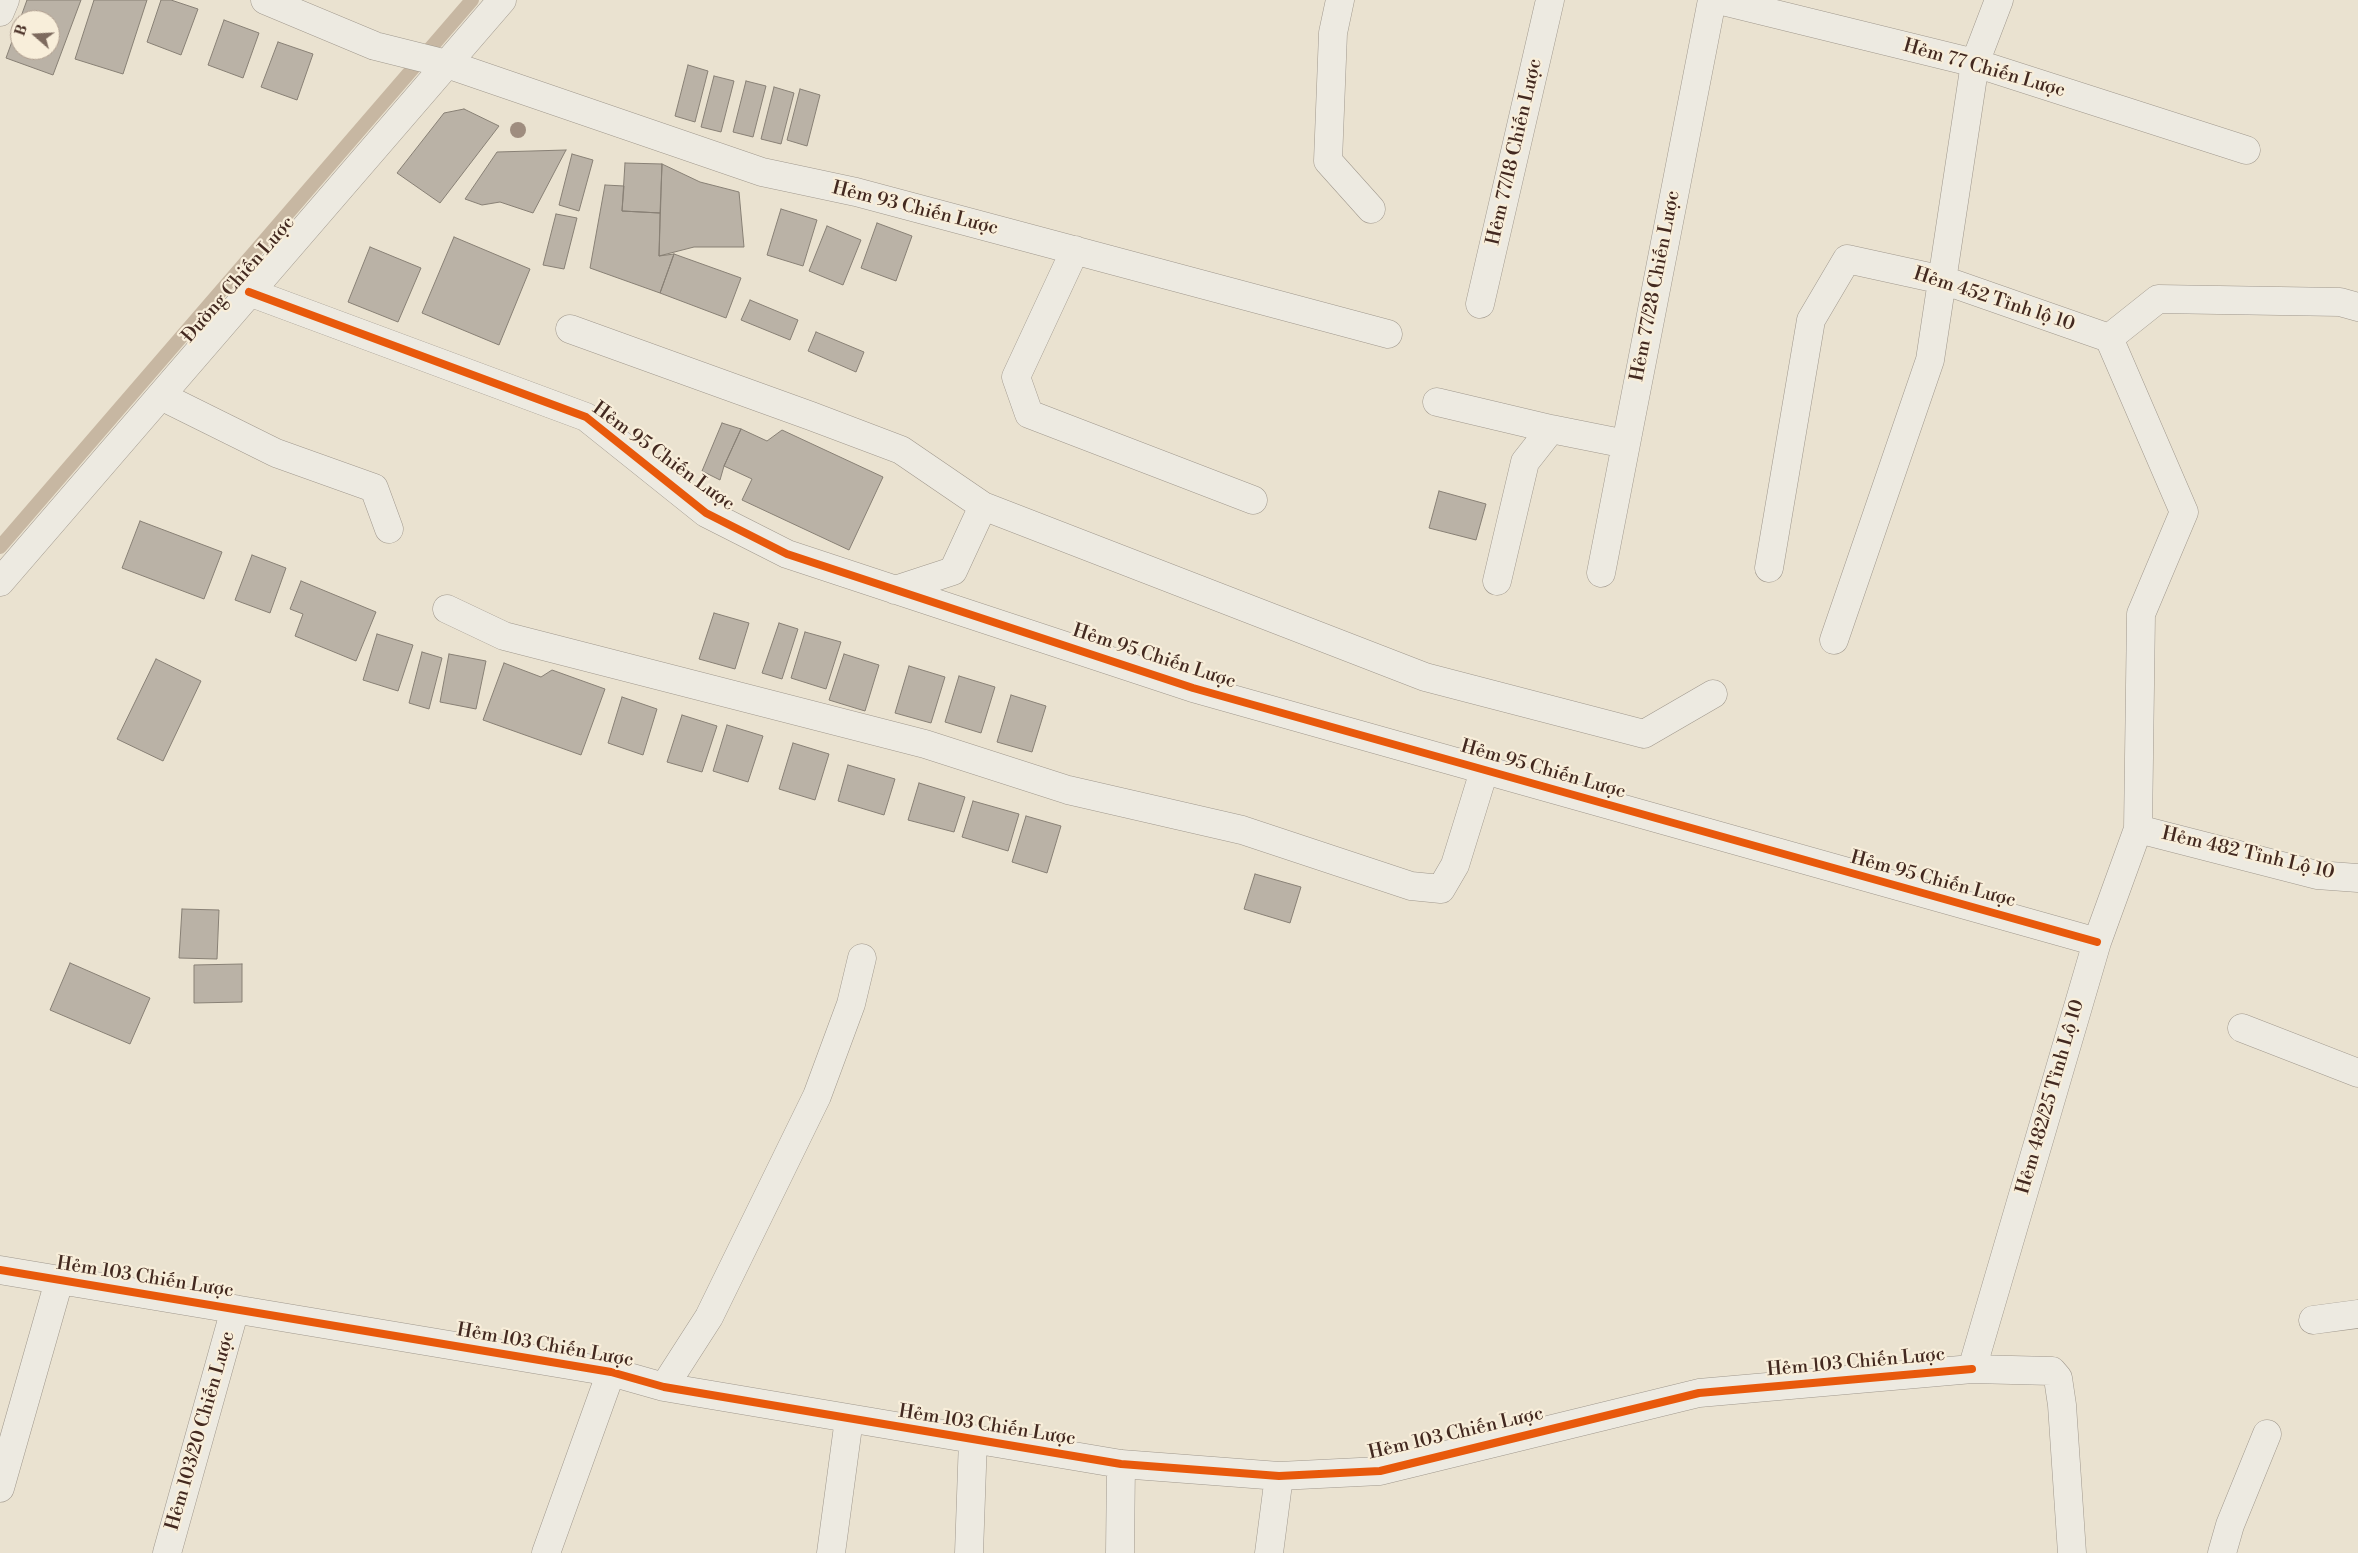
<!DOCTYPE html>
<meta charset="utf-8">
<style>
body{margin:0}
#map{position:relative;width:2358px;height:1553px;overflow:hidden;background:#eae2d0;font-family:"Libre Bodoni",serif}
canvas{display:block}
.north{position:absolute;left:10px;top:10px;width:50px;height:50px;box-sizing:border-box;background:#f8eeda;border:1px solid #b09f90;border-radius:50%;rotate:289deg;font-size:14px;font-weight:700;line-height:20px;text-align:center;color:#432920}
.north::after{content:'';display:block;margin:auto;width:18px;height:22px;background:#7d6a5e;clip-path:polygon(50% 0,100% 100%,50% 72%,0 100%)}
</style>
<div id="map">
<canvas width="2358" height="1553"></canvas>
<div class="north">B</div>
</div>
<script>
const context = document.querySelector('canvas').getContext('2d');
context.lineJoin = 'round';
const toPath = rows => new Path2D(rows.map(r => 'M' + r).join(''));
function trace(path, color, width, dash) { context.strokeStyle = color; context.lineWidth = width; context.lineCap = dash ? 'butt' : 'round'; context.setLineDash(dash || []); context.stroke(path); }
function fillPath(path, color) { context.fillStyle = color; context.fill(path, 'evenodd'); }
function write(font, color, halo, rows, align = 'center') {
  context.font = font + ' "Libre Bodoni",serif'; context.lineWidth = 4.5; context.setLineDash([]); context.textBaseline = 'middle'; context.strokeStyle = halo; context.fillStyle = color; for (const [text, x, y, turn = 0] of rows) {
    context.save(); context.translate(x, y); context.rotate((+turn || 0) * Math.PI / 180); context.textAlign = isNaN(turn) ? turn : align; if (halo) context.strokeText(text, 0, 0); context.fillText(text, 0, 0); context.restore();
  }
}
const stream = toPath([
 [0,547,472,0]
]);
const building = toPath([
 [27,0,81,0,53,75,6,58,27,0],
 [20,20,50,20,50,50,20,50,20,20],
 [94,0,147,0,123,74,75,59,94,0],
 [161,0,171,0,198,9,181,55,147,42,161,0],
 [224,20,259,33,243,78,208,65,224,20],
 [278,42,313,54,297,100,261,87,278,42],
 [688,65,708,71,695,122,675,116,688,65],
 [714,76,734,81,721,132,701,127,714,76],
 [746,81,766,86,753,137,733,132,746,81],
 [774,87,794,93,781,144,761,139,774,87],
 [800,89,820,95,807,146,787,140,800,89],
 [464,109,499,126,440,203,397,173,444,113,464,109],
 [566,150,533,213,500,202,482,205,465,199,497,152,566,150],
 [572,154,593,160,579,211,559,205,572,154],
 [625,163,662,164,660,213,622,211,625,163],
 [662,164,700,182,739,192,744,247,694,247,659,256,662,164],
 [605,185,624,186,622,211,660,213,659,256,674,254,660,293,590,268,605,185],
 [781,209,817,220,803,266,767,255,781,209],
 [556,214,577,218,564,269,543,265,556,214],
 [877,223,912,236,896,281,861,268,877,223],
 [827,226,861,240,843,285,809,271,827,226],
 [454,237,530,269,499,345,422,313,454,237],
 [370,247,421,268,398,322,348,302,370,247],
 [674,254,741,278,726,318,660,293,674,254],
 [750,300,798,320,790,340,741,320,750,300],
 [816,332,864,352,856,372,808,351,816,332],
 [722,423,741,429,724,466,720,480,702,471,722,423],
 [741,429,767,441,782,430,883,477,849,550,742,500,752,479,724,466,741,429],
 [1439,491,1486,504,1476,540,1429,528,1439,491],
 [140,521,222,552,204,599,122,568,140,521],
 [252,555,286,568,270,613,235,600,252,555],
 [301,581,376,612,356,661,295,636,303,614,290,609,301,581],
 [714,613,749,623,735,669,699,659,714,613],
 [779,623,798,629,782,679,762,673,779,623],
 [805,632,841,642,826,689,791,678,805,632],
 [377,634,413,645,398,691,363,680,377,634],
 [422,652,442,658,429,709,409,703,422,652],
 [449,654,486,661,476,709,440,702,449,654],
 [844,654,879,665,865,711,829,700,844,654],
 [156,659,201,681,163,761,117,739,156,659],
 [504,663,541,677,552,670,605,689,581,755,483,720,504,663],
 [909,666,945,677,931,723,895,713,909,666],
 [959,676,995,687,981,733,945,722,959,676],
 [1011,695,1046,706,1032,752,997,742,1011,695],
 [622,697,657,709,643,755,608,743,622,697],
 [682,715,717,726,702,772,667,762,682,715],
 [727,725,763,736,748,782,713,771,727,725],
 [793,743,829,754,815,800,779,789,793,743],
 [848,765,895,779,884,815,838,801,848,765],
 [919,783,965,797,954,832,908,820,919,783],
 [973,801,1019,814,1008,851,962,837,973,801],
 [1026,816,1061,826,1047,873,1012,862,1026,816],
 [1255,874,1301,887,1290,923,1244,909,1255,874],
 [182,909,219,910,217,959,179,958,182,909],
 [70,963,150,998,130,1044,50,1010,70,963],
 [242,964,242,1002,194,1003,194,965,242,964]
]);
const minor = toPath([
 [265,0,375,46,447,64,762,172,856,192,1388,334],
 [1340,0,1333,33,1328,161,1371,209],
 [1718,0,1975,63,2246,150],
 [0,12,5,0],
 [1075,250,1016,377,1029,414,1253,500],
 [249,292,586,417,706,513,787,554,1193,688,2097,942],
 [1480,304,1550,0],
 [570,329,811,416,901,450,983,506,1425,677,1644,734,1713,694],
 [161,396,276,453,374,488,389,529],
 [1437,402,1551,429],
 [1769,568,1811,320,1847,259,1943,280,2109,338,2158,299,2340,302,2358,307],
 [1601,573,1712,0],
 [1497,581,1525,462,1551,429,1626,444],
 [0,582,502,0],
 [895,590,953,571,983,506],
 [447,609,504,636,925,744,1068,790,1242,830,1411,886,1441,889,1455,865,1484,771],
 [1834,640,1930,360,1975,63,1999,0],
 [2138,829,2317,875,2358,878],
 [2242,1028,2358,1073],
 [0,1270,611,1372,664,1387,1121,1464,1279,1476,1380,1471,1699,1393,1972,1369,2052,1371,2058,1378,2062,1405,2072,1553],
 [2313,1320,2358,1314],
 [1972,1369,2097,942,2138,829,2141,614,2184,512,2109,338],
 [664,1387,709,1317,817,1096,851,1004,862,958],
 [0,1488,59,1281],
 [167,1553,235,1309],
 [546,1553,611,1372],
 [831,1553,849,1419],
 [969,1553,973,1439],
 [1120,1553,1121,1464],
 [1269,1553,1279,1476],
 [2222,1553,2230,1525,2267,1434]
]);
const cycleway = toPath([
 [249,292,586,417,706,513,787,554,1193,688,2097,942],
 [0,1270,611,1372,664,1387,1121,1464,1279,1476,1380,1471,1699,1393,1972,1369]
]);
const trees = [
 [518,130]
];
const streetNames = [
 ["Hẻm 77 Chiến Lược",1984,69,16],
 ["Hẻm 77/18 Chiến Lược",1515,152,-77],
 ["Hẻm 93 Chiến Lược",915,209,14],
 ["Đường Chiến Lược",239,280,-49],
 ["Hẻm 77/28 Chiến Lược",1656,286,-79],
 ["Hẻm 452 Tỉnh lộ 10",1994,300,18],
 ["Hẻm 95 Chiến Lược",663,457,36],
 ["Hẻm 95 Chiến Lược",1154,657,18],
 ["Hẻm 95 Chiến Lược",1543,770,16],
 ["Hẻm 482 Tỉnh Lộ 10",2248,854,13],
 ["Hẻm 95 Chiến Lược",1933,880,15],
 ["Hẻm 482/25 Tỉnh Lộ 10",2051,1097,-74],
 ["Hẻm 103 Chiến Lược",145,1278,9],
 ["Hẻm 103 Chiến Lược",545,1346,10],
 ["Hẻm 103 Chiến Lược",1856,1363,-5],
 ["Hẻm 103 Chiến Lược",987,1426,9],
 ["Hẻm 103/20 Chiến Lược",201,1431,-74],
 ["Hẻm 103 Chiến Lược",1456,1434,-13]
];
trace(stream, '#c7b7a2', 14);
fillPath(building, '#bab2a6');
trace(building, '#888075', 1);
trace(minor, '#a0988d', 29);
trace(minor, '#edeae1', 28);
trace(cycleway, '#e8590c', 8);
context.fillStyle = '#9f8d7f';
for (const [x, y] of trees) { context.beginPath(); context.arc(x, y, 8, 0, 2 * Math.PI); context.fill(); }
write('19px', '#432920', '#f8eeda', streetNames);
</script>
